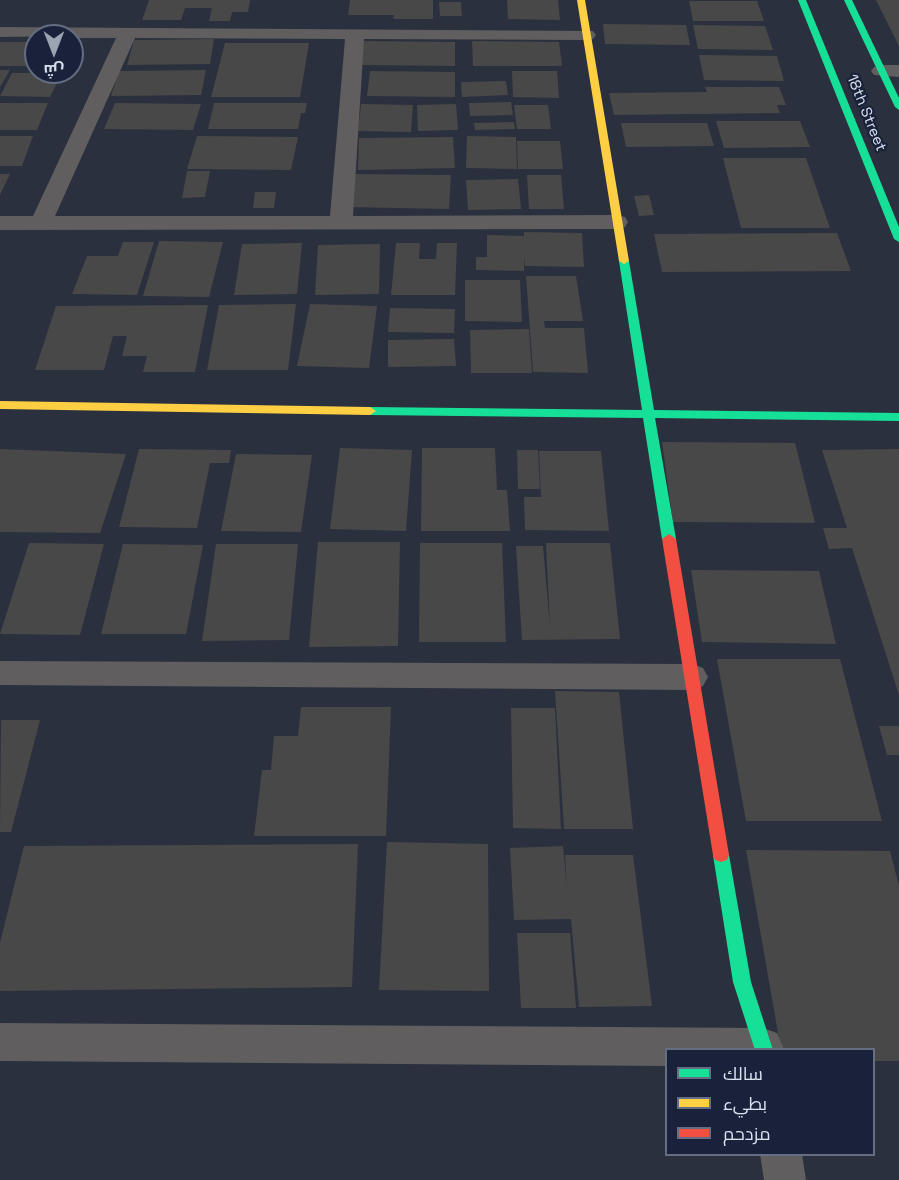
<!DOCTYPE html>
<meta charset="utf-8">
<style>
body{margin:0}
#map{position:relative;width:899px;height:1180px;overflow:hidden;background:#2a303d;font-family:"Space Grotesk",Cairo,sans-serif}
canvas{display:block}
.legend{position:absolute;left:665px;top:1048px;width:210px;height:108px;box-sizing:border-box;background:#19223a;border:2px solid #666e83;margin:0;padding:8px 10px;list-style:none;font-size:18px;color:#dae1f1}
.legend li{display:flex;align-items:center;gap:12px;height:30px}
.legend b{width:30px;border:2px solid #666e83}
.north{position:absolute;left:24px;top:24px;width:60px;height:60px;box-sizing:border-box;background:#19223a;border:2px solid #666e83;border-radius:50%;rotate:180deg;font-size:16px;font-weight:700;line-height:24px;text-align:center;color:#dae1f1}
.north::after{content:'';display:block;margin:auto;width:21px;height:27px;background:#9ca3b2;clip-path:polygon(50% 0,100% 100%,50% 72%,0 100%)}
</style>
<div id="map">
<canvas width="899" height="1180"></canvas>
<ul class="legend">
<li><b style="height:8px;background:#16e098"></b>سالك</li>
<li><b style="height:8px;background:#ffcf43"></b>بطيء</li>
<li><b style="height:8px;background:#f24e42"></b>مزدحم</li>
</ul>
<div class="north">ش</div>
</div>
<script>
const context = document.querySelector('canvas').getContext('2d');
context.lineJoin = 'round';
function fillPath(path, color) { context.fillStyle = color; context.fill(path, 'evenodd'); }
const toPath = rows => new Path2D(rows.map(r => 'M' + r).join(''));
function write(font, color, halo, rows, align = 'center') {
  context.font = font + ' "Space Grotesk",sans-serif'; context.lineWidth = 4.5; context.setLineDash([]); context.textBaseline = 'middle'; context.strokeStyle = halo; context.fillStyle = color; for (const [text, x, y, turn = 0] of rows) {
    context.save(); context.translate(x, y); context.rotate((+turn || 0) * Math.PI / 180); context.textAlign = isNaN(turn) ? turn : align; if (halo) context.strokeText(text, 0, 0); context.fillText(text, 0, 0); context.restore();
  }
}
const building = toPath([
 [149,0,250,0,248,12,232,12,230,21,209,21,212,8,185,8,181,20,142,20],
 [350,0,433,0,433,19,393,19,394,15,348,15],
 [507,0,558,0,560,20,508,19],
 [876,0,899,0,899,46],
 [689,1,757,1,764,21,693,21],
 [439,2,461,2,462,16,440,16],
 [603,24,686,25,690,45,605,44],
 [693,25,765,26,773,50,698,49],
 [214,39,210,64,127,65,134,40],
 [362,41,455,42,455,66,359,65],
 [472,41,559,42,562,66,473,66],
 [0,42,36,42,36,66,0,66],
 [72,42,82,42,72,67],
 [225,43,309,43,300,97,211,97],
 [699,55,777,56,784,81,704,80],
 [0,70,10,70,0,87],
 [206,70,201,95,111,96,119,71],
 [370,71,455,72,455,97,367,96],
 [512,71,557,71,559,98,513,97],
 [12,73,62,73,50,97,0,96],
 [506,81,508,95,462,97,461,82],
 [705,87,779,87,786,105,777,105,780,113,614,115,609,93,707,92],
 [511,102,513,115,470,116,469,103],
 [0,103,48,103,37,130,0,130],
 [115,103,201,104,193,130,104,129],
 [214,103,307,103,305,113,301,113,298,129,208,129],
 [361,104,413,105,411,132,358,131],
 [456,104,458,130,418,131,417,105],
 [514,105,548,105,551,129,517,129],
 [716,121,800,121,810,147,724,148],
 [514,122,515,129,475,130,474,123],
 [621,123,707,123,714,146,626,147],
 [0,136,33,136,22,166,0,166],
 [197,136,298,137,291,170,187,169],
 [467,136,516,137,517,169,466,168],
 [453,137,455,168,358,170,359,138],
 [517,141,560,141,563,169,518,169],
 [723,158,806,158,830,228,741,228],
 [187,171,210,171,205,197,182,198],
 [0,174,10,174,0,195],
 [350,174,451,175,449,209,345,207],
 [527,175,561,175,564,209,529,209],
 [518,179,521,209,468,210,466,180],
 [255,192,276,192,274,208,253,208],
 [649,195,654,215,639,216,634,196],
 [524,232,582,233,584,267,525,266,524,257,524,271,476,270,476,257,487,257,487,235,524,236],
 [837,233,851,271,662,272,654,234],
 [159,241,223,242,209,297,143,296],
 [123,242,154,242,137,295,72,294,87,256,118,256],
 [302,243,297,294,234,295,242,244],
 [396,243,420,243,419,259,436,259,437,243,457,243,455,295,391,295],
 [380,244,379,294,315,295,318,245],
 [526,276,576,276,583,321,544,321,545,328,584,328,588,373,533,372],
 [465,280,520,280,522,322,465,321],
 [296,304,288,370,207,370,219,305],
 [310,304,377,306,369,368,297,366],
 [208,305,195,372,143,372,147,356,122,356,127,336,113,336,104,370,35,370,56,306],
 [390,308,455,309,454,333,388,332],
 [529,329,532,373,471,373,470,330],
 [454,339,456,366,388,367,388,340],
 [662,442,795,443,815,523,673,522],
 [340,448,412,450,406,531,330,529],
 [422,448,495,448,497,490,507,490,510,531,421,531],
 [0,449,126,454,100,533,0,532],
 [139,449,231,450,229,463,210,463,197,528,119,527],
 [899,449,899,695,852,548,829,549,823,528,847,528,822,450],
 [517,450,538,450,540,489,518,489],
 [539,451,601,451,609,531,525,530,524,497,541,497],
 [236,454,312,455,301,532,221,531],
 [318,542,400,542,398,646,309,647],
 [29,543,104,544,80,635,0,634],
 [420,543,502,543,506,642,419,642],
 [546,543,610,543,620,639,522,640,516,546,543,546,550,627],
 [123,544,203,545,186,634,101,634],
 [216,544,298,544,289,640,202,641],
 [691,570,819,571,836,644,702,642],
 [717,659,840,659,882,821,746,821],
 [555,691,619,692,633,829,564,829],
 [301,707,391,707,386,836,254,836,262,770,271,770,274,736,298,736],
 [511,708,555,708,561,829,513,828],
 [1,720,40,720,11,832,0,832],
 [879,726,899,726,899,755,887,755],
 [387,842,488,844,489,991,379,990],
 [358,844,352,987,0,991,0,943,24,846],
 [563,846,567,886,565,855,633,855,652,1006,579,1007,571,919,514,920,510,848],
 [746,850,890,851,899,886,899,1061,874,1061,874,1050,781,1050],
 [517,933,570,933,576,1008,521,1008]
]);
const street = toPath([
 [0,27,593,31,596,35,593,39,587,40,364,39,353,216,617,215,625,217,628,222,625,227,617,229,0,230,0,216,33,216,116,38,72,38,72,36,0,37,0,27],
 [135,38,345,39,330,216,55,216,135,38],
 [881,65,899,65,899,77,874,75,871,71,874,67,881,65],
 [0,661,692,664,703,668,708,677,703,686,692,690,0,685,0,661],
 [0,1023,763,1028,777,1033,783,1047,782,1050,666,1050,666,1066,0,1061,0,1023],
 [760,1154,802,1154,806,1180,764,1180,760,1154]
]);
const fast = toPath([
 [798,0,806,0,899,227,899,242,894,239,798,0],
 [844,0,852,0,899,98,899,110,895,107,844,0],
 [624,258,629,261,654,410,899,413,899,421,655,418,676,539,669,544,662,539,643,418,370,415,364,411,370,407,642,410,619,261,624,258],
 [721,848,727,850,729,855,751,982,773,1050,755,1050,733,982,713,855,715,850,721,848]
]);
const slow = toPath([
 [577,0,585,0,629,261,624,264,619,261,577,0],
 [0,401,370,407,376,411,370,415,0,409,0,401]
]);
const jam = toPath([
 [669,534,676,539,729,855,727,860,721,862,715,860,713,855,662,539,669,534]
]);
const farStreetnames = [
 ["18th Street",866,113,68]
];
fillPath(building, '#494848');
fillPath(street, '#605e5f');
fillPath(fast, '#16e098');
fillPath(slow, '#ffcf43');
fillPath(jam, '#f24e42');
write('15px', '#dae1f1', '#19223a', farStreetnames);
</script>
